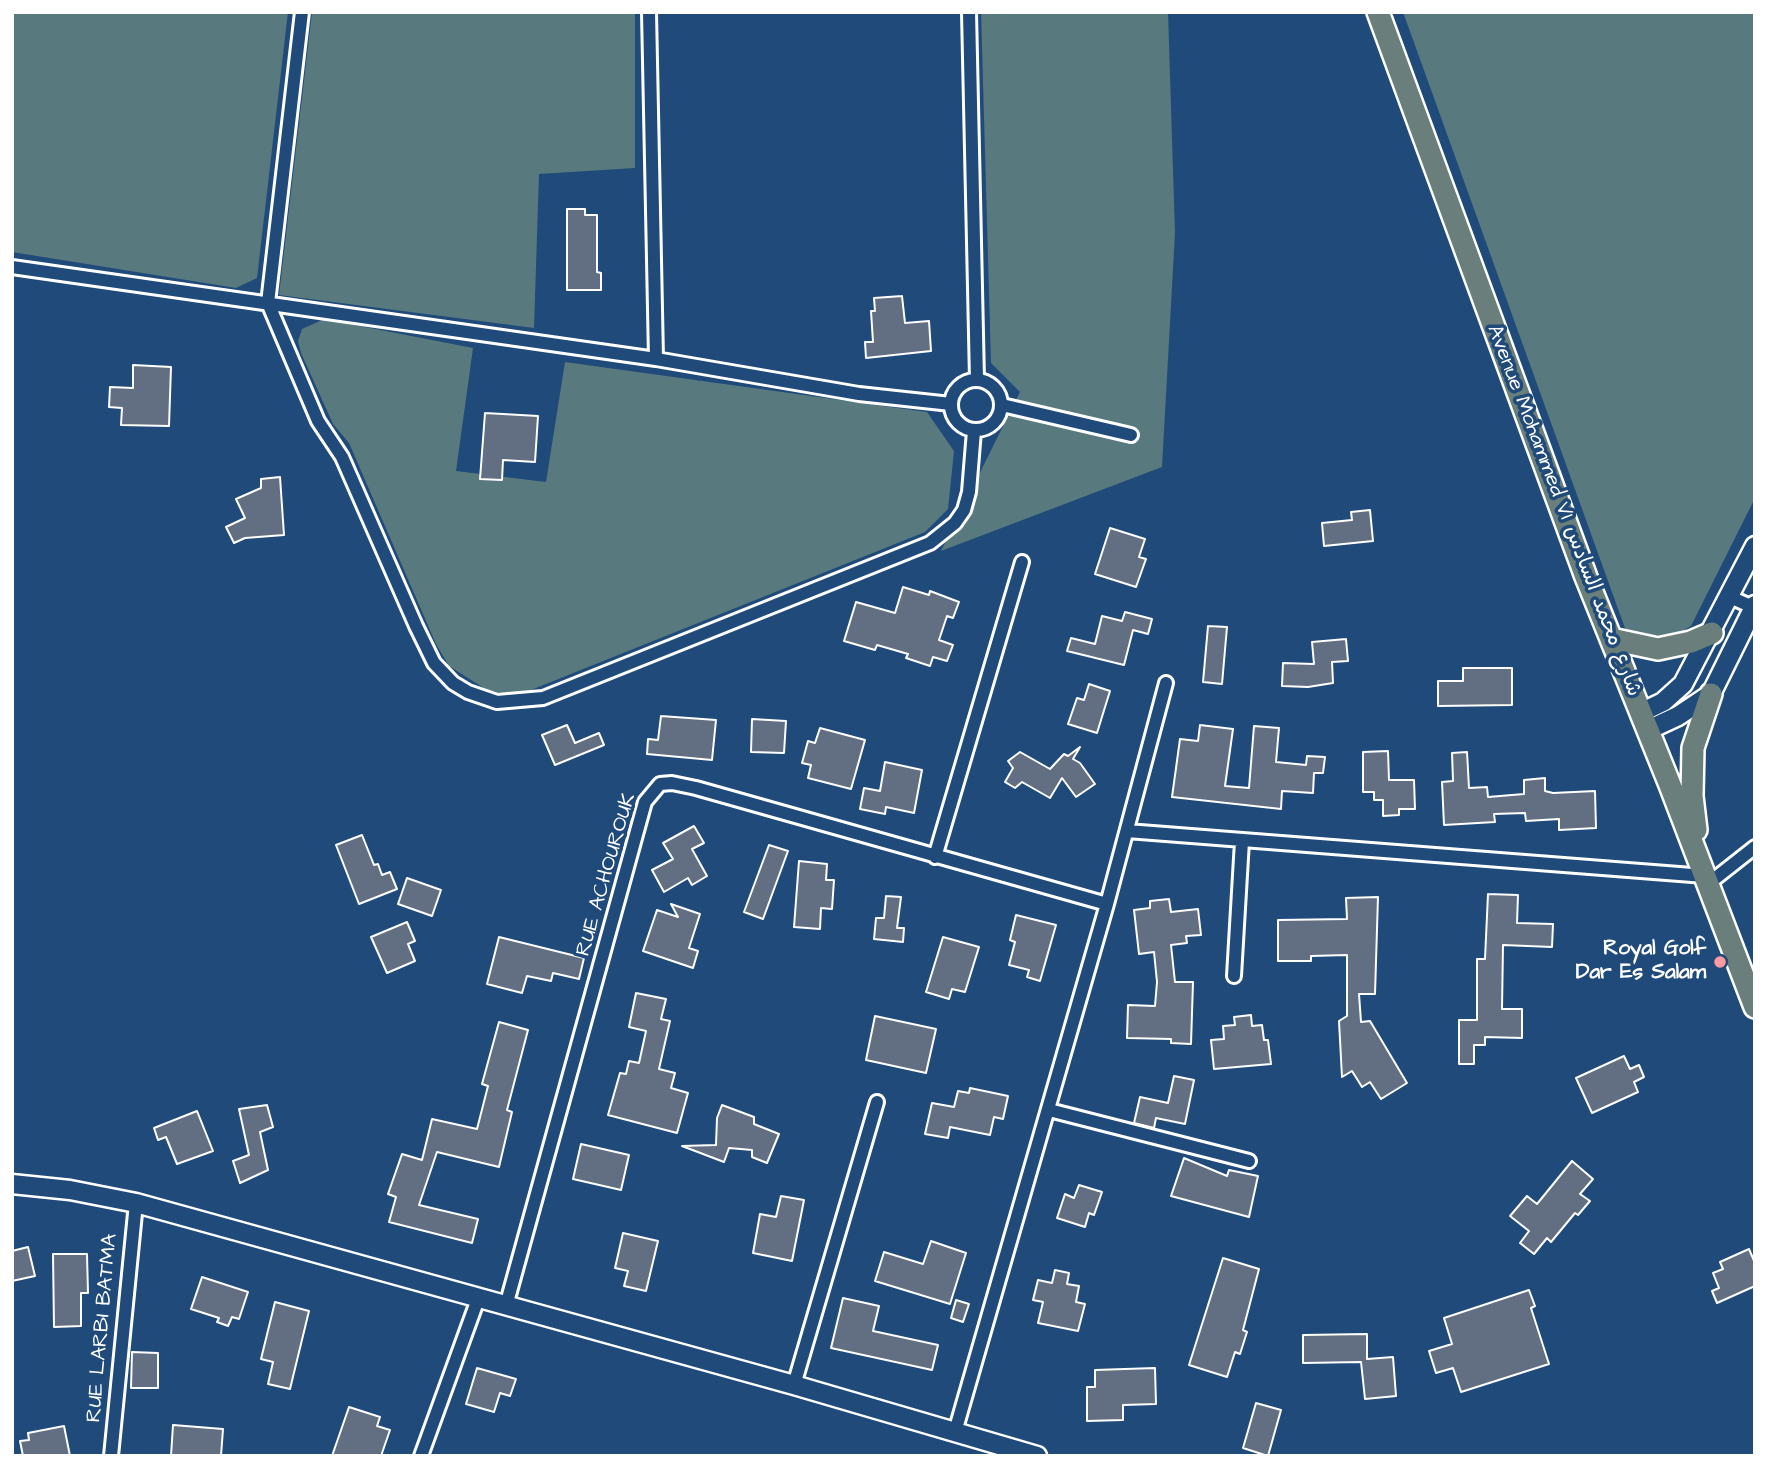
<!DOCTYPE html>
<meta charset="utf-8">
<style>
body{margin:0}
#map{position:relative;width:1767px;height:1468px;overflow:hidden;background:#1f4a7a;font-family:"Architects Daughter",sans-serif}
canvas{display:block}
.frame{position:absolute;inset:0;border:14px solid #fff;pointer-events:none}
</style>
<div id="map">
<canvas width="1767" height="1468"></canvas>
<div class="frame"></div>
</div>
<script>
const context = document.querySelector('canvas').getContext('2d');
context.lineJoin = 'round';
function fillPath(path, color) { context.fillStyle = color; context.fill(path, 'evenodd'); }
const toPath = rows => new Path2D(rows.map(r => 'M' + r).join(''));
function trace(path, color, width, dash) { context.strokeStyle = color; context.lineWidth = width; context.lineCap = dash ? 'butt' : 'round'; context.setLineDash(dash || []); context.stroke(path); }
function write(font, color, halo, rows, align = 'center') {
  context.font = font + ' "Architects Daughter","Playpen Sans Arabic",sans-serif'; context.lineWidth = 7; context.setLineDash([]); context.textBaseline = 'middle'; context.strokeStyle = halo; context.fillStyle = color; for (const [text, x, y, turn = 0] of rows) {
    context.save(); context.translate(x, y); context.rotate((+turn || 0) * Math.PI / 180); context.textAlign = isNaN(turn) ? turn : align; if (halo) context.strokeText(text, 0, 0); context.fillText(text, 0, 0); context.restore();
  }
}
const green = toPath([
 [12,12,288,12,257,278,236,288,12,252],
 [312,12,635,12,635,168,539,174,534,328,279,295],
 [981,12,1168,12,1175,233,1162,467,941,551,1020,392,991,363],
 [1403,12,1755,12,1755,498,1691,626,1663,643,1626,631],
 [324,319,473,348,456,471,546,482,565,362,927,412,954,451,948,509,925,532,516,696,487,690,449,666,436,644,349,443,333,424,301,353,298,341,302,329]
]);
const building = toPath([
 [567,209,585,209,585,215,597,215,597,272,601,273,601,290,567,290,567,209],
 [902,296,905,323,929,321,931,351,866,358,865,342,873,342,871,311,875,311,874,298,902,296],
 [133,365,171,367,169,426,121,425,122,408,109,407,110,387,133,388,133,365],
 [485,413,538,416,535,462,503,460,502,480,480,479,485,413],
 [280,477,284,535,245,538,234,543,226,527,245,518,236,499,261,488,261,479,280,477],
 [1370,510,1373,541,1324,546,1322,523,1352,520,1351,512,1370,510],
 [1110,528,1145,539,1139,557,1146,559,1136,587,1095,574,1110,528],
 [903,587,929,595,930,591,959,602,953,618,947,616,939,640,953,645,947,661,933,657,930,666,906,658,908,654,877,645,875,650,844,641,856,602,895,613,903,587],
 [1125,612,1152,619,1148,634,1133,630,1124,665,1067,651,1071,638,1095,644,1102,616,1122,621,1125,612],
 [1208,626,1227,627,1222,684,1203,682,1208,626],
 [1346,639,1348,661,1332,662,1333,683,1308,687,1282,686,1283,663,1314,664,1312,642,1346,639],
 [1463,668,1512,668,1512,705,1438,706,1438,681,1463,681,1463,668],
 [1089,684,1110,691,1097,733,1068,724,1077,698,1084,700,1089,684],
 [661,716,716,720,712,760,647,754,648,739,658,740,661,716],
 [752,719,786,721,784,753,751,752,752,719],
 [567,725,575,743,599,733,604,745,555,765,542,735,567,725],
 [1200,725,1233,729,1225,786,1249,788,1254,726,1279,728,1276,762,1306,765,1307,756,1325,757,1323,773,1314,773,1313,793,1282,791,1281,809,1172,797,1180,739,1198,741,1200,725],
 [820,728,865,740,851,789,808,778,811,765,802,763,808,741,815,743,820,728],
 [1080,747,1073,759,1080,763,1095,784,1076,797,1062,778,1050,798,1022,782,1015,788,1005,782,1013,768,1008,761,1020,752,1050,769,1064,754,1068,756,1080,747],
 [1388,751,1389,780,1414,780,1415,809,1399,809,1399,815,1383,816,1383,800,1374,800,1374,792,1363,792,1363,752,1388,751],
 [1467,752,1469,788,1487,787,1488,797,1524,794,1524,780,1545,778,1545,791,1553,793,1595,791,1596,828,1559,830,1559,819,1526,821,1525,813,1494,814,1495,822,1444,825,1442,782,1453,781,1452,753,1467,752],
 [885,762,922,770,914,813,886,807,885,814,860,809,864,788,880,791,885,762],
 [694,826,704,843,692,849,707,876,692,885,688,878,664,892,652,870,673,859,663,843,694,826],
 [362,835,374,865,378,864,382,875,390,872,397,889,359,904,336,845,362,835],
 [769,845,788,851,763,919,744,912,769,845],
 [799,861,827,864,826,880,834,880,832,909,821,908,820,929,794,927,799,861],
 [407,878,441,890,432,916,398,904,407,878],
 [1488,894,1518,895,1517,923,1553,924,1552,947,1503,945,1502,1009,1522,1009,1522,1038,1485,1037,1485,1045,1474,1045,1474,1064,1459,1064,1459,1020,1477,1020,1477,959,1485,959,1488,894],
 [886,896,901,897,897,928,904,928,903,942,874,939,876,918,884,918,886,896],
 [1378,897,1375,994,1359,994,1361,1022,1370,1021,1407,1083,1381,1099,1370,1082,1362,1087,1352,1071,1342,1077,1339,1021,1347,1016,1347,955,1311,956,1311,961,1278,961,1278,920,1347,919,1346,898,1378,897],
 [1169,899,1171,912,1198,909,1201,935,1186,936,1187,943,1171,945,1175,982,1193,982,1191,1044,1171,1043,1171,1039,1127,1038,1128,1005,1155,1006,1157,982,1154,952,1139,954,1134,910,1150,908,1150,901,1169,899],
 [671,904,700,914,689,948,698,951,693,968,643,951,657,910,678,917,671,904],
 [1016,915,1056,925,1040,981,1027,977,1029,970,1009,965,1015,942,1010,940,1016,915],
 [407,922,415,941,408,944,415,961,387,973,371,937,407,922],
 [499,937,584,958,579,979,553,973,551,981,527,976,522,993,487,984,499,937],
 [943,937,979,947,965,992,952,989,949,999,926,992,943,937],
 [636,993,666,999,661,1019,670,1021,659,1069,675,1073,671,1088,688,1093,677,1133,608,1115,620,1073,626,1074,629,1061,639,1063,646,1031,629,1027,636,993],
 [1251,1015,1252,1026,1262,1025,1264,1040,1268,1040,1271,1064,1214,1069,1211,1040,1224,1039,1223,1026,1235,1025,1234,1017,1251,1015],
 [875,1016,936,1029,926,1073,866,1060,875,1016],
 [499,1022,528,1030,507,1110,512,1112,499,1167,437,1152,419,1205,478,1219,472,1243,389,1222,396,1197,388,1194,402,1154,422,1160,432,1119,477,1129,488,1086,482,1084,499,1022],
 [1624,1056,1630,1069,1639,1065,1644,1077,1634,1082,1638,1092,1592,1113,1576,1078,1624,1056],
 [1174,1076,1194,1080,1185,1124,1156,1118,1154,1128,1134,1123,1140,1097,1168,1103,1174,1076],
 [970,1088,1008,1096,1003,1119,994,1117,990,1135,950,1127,948,1138,925,1134,932,1103,954,1107,958,1091,969,1093,970,1088],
 [267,1105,273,1127,260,1132,268,1170,240,1183,233,1161,249,1155,239,1109,267,1105],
 [722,1105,754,1117,754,1124,779,1134,767,1163,752,1157,752,1150,729,1148,724,1162,682,1146,716,1145,717,1118,722,1105],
 [197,1111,213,1151,177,1164,166,1137,158,1140,154,1128,197,1111],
 [581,1144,629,1155,621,1190,573,1179,581,1144],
 [1184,1158,1227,1176,1229,1170,1258,1176,1249,1217,1171,1196,1184,1158],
 [1572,1161,1593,1179,1580,1194,1590,1201,1578,1215,1575,1213,1551,1242,1547,1238,1534,1254,1520,1243,1529,1231,1510,1216,1527,1196,1537,1204,1572,1161],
 [1079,1185,1102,1192,1094,1215,1089,1213,1085,1227,1057,1218,1065,1194,1074,1198,1079,1185],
 [781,1196,804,1200,792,1261,753,1253,760,1214,776,1217,781,1196],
 [623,1233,658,1241,646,1291,624,1286,628,1271,615,1268,623,1233],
 [931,1241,966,1253,950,1304,875,1281,884,1252,923,1264,931,1241],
 [28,1247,35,1276,12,1281,12,1251,28,1247],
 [1749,1249,1755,1263,1755,1286,1717,1303,1712,1291,1719,1288,1713,1273,1723,1269,1720,1262,1749,1249],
 [53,1254,87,1254,88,1293,81,1293,81,1326,54,1327,53,1254],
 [1223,1258,1259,1269,1243,1330,1247,1332,1240,1354,1235,1352,1227,1377,1189,1365,1223,1258],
 [1055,1270,1069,1273,1067,1284,1079,1286,1076,1302,1085,1304,1078,1331,1038,1323,1043,1302,1033,1300,1038,1280,1052,1283,1055,1270],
 [202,1277,248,1292,239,1319,232,1317,228,1326,217,1322,219,1318,191,1309,202,1277],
 [1529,1290,1535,1306,1531,1308,1549,1364,1461,1392,1453,1368,1436,1373,1429,1351,1452,1344,1444,1318,1529,1290],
 [843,1298,879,1306,873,1331,938,1345,932,1370,831,1348,843,1298],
 [956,1300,969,1304,963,1322,951,1318,956,1300],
 [275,1302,309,1311,290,1389,268,1384,273,1362,261,1359,275,1302],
 [1367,1334,1367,1359,1393,1357,1396,1396,1365,1399,1361,1362,1303,1363,1303,1335,1367,1334],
 [132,1352,158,1353,158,1388,131,1388,132,1352],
 [477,1368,516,1379,510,1396,500,1393,494,1412,466,1404,477,1368],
 [1155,1368,1156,1404,1123,1405,1123,1420,1087,1421,1087,1387,1095,1387,1095,1370,1155,1368],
 [1256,1403,1281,1410,1268,1456,1243,1448,1256,1403],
 [349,1407,380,1417,377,1426,390,1430,381,1456,332,1456,349,1407],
 [173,1425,223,1429,221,1456,171,1456,173,1425],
 [64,1426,70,1456,23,1456,20,1441,29,1440,28,1433,64,1426]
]);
const street = toPath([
 [302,12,268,303,318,421,342,457,416,626,434,663,453,683,468,692,497,702,543,698,930,543,955,523,964,510,969,492,974,431],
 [649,12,656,359],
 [969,12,977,380],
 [12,267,656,359,859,394,951,404],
 '951 405a25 25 0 1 1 50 0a25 25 0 1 1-50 0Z',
 [1002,405,1131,435],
 [1730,597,1755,608],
 [1127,831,1705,876],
 [935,857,1022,562],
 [1708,884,1755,847],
 [1234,976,1242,841],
 [1049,1110,1249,1161],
 [506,1306,645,802,660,784,672,783,696,788,1107,904],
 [794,1385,877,1102],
 [955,1432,1107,904,1166,683],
 [111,1456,136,1203],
 [421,1456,478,1299]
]);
const secondary = toPath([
 [1640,713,1663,702,1683,684,1755,546],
 [1648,730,1678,716,1711,694,1755,605],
 [12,1184,70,1190,136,1203,794,1385,1037,1456]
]);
const primary = toPath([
 [1378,12,1586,577,1670,785,1755,1007],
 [1611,639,1658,649,1691,642,1712,633],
 [1696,830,1692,796,1693,748,1711,694]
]);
const markers = [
 [1720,962,7,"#ff9aa2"]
];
const streetNames = [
 ["Avenue Mohammed VI شارع محمد السادس",1563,511,69],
 ["RUE ACHOUROUK",607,875,-74],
 ["RUE LARBI BATMA",103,1328,-85]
];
const poiNames = [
 ["Royal Golf",1706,950],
 ["Dar Es Salam",1706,974]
];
fillPath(green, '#58797e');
fillPath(building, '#626e82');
trace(building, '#fff', 2);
trace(street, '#fff', 18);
trace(secondary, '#fff', 23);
trace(primary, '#fff', 26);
trace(street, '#1f4a7a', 12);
trace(secondary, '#1f4a7a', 18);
trace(primary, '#6a7f7c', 21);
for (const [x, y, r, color] of markers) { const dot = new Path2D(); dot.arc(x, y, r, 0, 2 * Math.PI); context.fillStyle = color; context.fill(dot); trace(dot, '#1f4a7a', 2.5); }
write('21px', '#fff', '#1f4a7a', streetNames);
write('bold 21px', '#fff', '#1f4a7a', poiNames, 'right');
</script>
